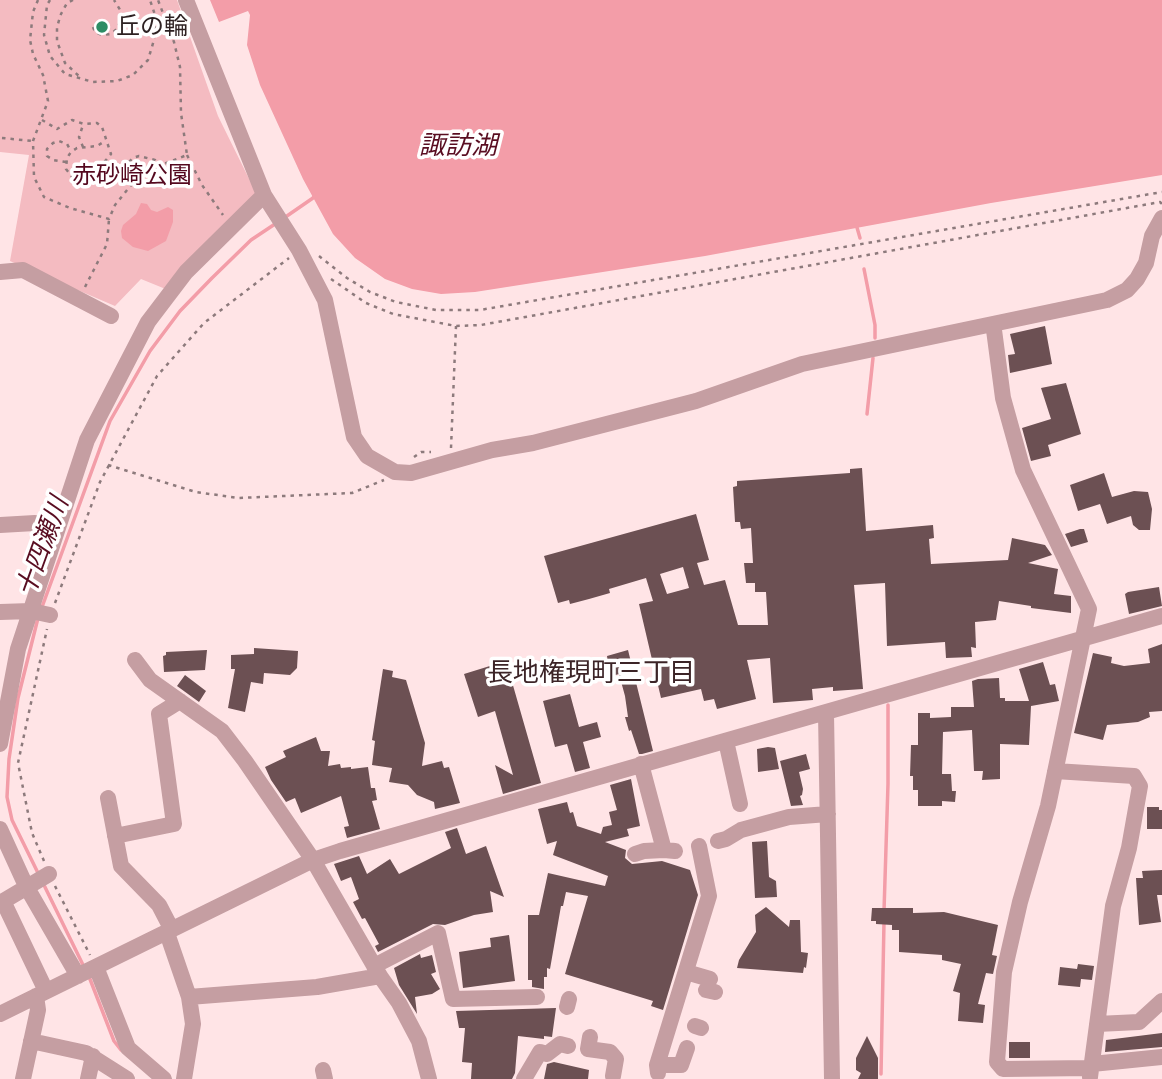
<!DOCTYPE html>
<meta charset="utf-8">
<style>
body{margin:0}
canvas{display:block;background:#ffe4e6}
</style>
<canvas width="1162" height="1079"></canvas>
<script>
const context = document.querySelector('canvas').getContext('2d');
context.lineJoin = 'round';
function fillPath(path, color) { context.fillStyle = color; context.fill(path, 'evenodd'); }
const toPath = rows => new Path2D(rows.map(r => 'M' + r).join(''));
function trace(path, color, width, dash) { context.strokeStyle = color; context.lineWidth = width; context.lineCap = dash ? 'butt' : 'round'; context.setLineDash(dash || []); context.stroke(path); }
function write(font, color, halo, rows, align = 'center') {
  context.font = font + ' "Alegreya Sans","Noto Sans JP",sans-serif'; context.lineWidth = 7; context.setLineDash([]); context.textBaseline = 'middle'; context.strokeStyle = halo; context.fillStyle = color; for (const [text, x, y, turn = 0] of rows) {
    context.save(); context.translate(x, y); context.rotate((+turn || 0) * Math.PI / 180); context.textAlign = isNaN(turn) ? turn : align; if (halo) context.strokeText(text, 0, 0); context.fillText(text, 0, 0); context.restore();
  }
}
const green = toPath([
 [0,0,177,0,218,116,257,195,168,290,141,279,115,306,10,261,29,155,0,152]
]);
const water = toPath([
 [210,0,1162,0,1162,175,991,203,705,256,475,292,441,294,412,289,385,279,355,258,333,234,303,179,260,85,247,45,250,15,248,11,219,22],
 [141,203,147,204,151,210,157,212,168,207,173,210,173,222,166,241,148,251,133,247,122,238,121,231,123,225,136,214]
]);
const stream = toPath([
 [284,218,313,198,314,196],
 [856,224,860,238],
 [864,269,875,325,875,338],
 [867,414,873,358],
 [42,607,110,421,150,351,180,311,212,278,251,240,278,222],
 [38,618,18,698,9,759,7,797,12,820,38,873],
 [43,883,84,967],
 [884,911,888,784,888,705],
 [88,974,114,1041,121,1050],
 [881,1074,884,922]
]);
const building = toPath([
 [1045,326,1052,364,1010,373,1008,355,1015,354,1010,334],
 [1066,383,1081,434,1048,445,1051,456,1031,461,1022,428,1051,419,1041,388],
 [862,468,866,531,933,525,934,538,929,539,931,564,1008,560,1012,538,1045,545,1052,555,1028,563,1058,569,1054,594,1071,596,1071,613,1031,608,1031,606,999,601,996,620,975,622,976,648,971,647,972,657,946,658,945,642,887,646,885,583,854,585,863,689,833,691,833,687,812,689,813,700,773,703,770,658,747,660,756,699,717,709,714,699,704,701,701,689,661,698,639,604,653,601,646,578,609,589,610,593,589,599,570,604,569,600,558,603,544,556,696,514,709,560,697,563,704,585,725,580,738,625,768,625,766,592,755,592,755,583,746,583,744,563,753,563,751,528,741,529,740,522,735,522,733,487,737,486,737,481,850,473,850,469],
 [683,567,689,588,667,594,660,574],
 [1104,473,1112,497,1134,491,1148,492,1152,509,1150,530,1139,530,1133,525,1131,516,1107,524,1100,504,1078,511,1070,485],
 [1080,529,1084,529,1088,542,1071,547,1065,534],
 [1159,587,1162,606,1129,614,1125,594,1128,592],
 [1162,644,1162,711,1149,712,1150,717,1138,722,1107,725,1103,740,1074,733,1093,653,1112,657,1111,663,1124,666,1150,663,1148,649],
 [254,648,298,651,297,668,290,675,264,673,263,684,251,682,245,712,228,708,235,669,231,669,231,655,254,654],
 [207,650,205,670,164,672,163,656,166,655,166,652],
 [628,650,653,751,642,754,639,754,631,730,629,731,625,717,628,717,625,696,619,674,612,676,608,663,607,656],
 [506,661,541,783,503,794,495,765,513,775,495,711,478,717,464,674],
 [1043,662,1050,685,1055,684,1059,701,1031,706,1029,745,1000,744,1000,779,982,780,983,771,974,771,972,730,943,732,942,774,951,774,952,791,956,791,955,802,942,801,942,806,918,806,918,790,913,790,913,776,910,776,911,745,918,745,918,713,930,713,930,718,951,717,951,707,974,707,972,681,978,679,999,678,1000,698,1005,698,1005,701,1029,701,1019,669],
 [383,669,393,671,392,677,406,680,425,743,422,766,442,761,444,768,449,767,460,803,435,809,434,802,417,795,408,785,389,782,392,768,372,765,375,741,372,740],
 [185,675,206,691,199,702,177,686],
 [570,694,579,727,597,722,601,737,583,742,590,768,575,772,567,744,555,747,543,701],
 [316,737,321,751,330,751,328,766,340,764,341,768,351,767,351,769,368,767,371,788,375,788,377,800,372,801,380,829,347,838,344,827,349,826,341,796,301,813,295,798,286,802,271,780,265,767,286,757,283,751],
 [768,747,775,748,779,769,758,772,757,749],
 [806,754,810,769,799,772,803,789,802,795,800,796,803,805,791,806,780,761],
 [631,779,640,826,627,829,629,836,605,842,626,850,625,858,632,864,662,861,690,870,698,895,663,1010,651,1006,653,1001,565,974,588,896,566,892,563,906,561,906,550,969,547,968,547,977,544,977,544,989,532,987,532,980,528,980,528,915,539,915,548,873,605,886,608,876,553,855,557,841,547,844,538,809,567,802,570,813,573,812,577,826,601,834,603,827,612,825,609,812,617,810,610,785],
 [1147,807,1159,807,1159,810,1162,810,1162,829,1147,829],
 [457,828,466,854,486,846,504,897,490,891,493,912,474,915,445,925,433,924,378,952,375,946,379,944,365,918,362,919,353,902,359,899,351,877,341,881,334,864,359,856,367,874,390,859,399,874,451,848,445,832],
 [767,841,769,877,776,881,777,897,755,898,752,842],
 [1162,870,1162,895,1157,895,1161,922,1139,925,1136,878,1143,878,1142,871],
 [766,907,789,927,790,920,800,920,801,952,808,953,806,968,804,967,803,973,737,968,739,960,756,932,755,915],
 [872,908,913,908,913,913,944,912,998,925,992,955,997,956,993,974,986,973,978,1004,985,1005,983,1023,958,1021,960,993,953,991,961,964,942,960,942,955,899,952,899,930,892,930,892,925,876,924,876,921,871,921],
 [509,935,515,981,463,988,459,952,491,947,490,938],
 [420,954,421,958,432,955,436,972,431,974,440,989,432,994,415,997,417,1014,399,985,394,968],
 [1078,964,1094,966,1092,980,1081,979,1080,987,1058,985,1060,967,1077,969],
 [556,1008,552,1037,544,1036,544,1039,518,1036,515,1073,512,1079,471,1079,472,1063,462,1062,465,1028,459,1028,456,1011],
 [1162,1033,1162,1047,1105,1052,1106,1040],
 [867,1036,878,1058,878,1079,858,1079,861,1073,856,1070,856,1058],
 [1009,1042,1030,1042,1030,1058,1009,1058],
 [554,1062,589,1070,588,1079,544,1079,547,1064]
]);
const path = toPath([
 [38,0,33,12,30,40,33,54,43,75,48,101,33,141,34,177,44,197,70,208,109,219,115,205,136,179,151,169,187,155,181,113,180,67,174,42,158,0],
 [50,0,47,5,44,35,50,56,65,74,93,82,117,81,133,75,148,60,154,40,156,18,150,0],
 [73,0,67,3,61,14,57,27,57,41,65,63,81,78],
 [93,27,95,32,102,35,111,34,118,28,122,13,114,0],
 [42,120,57,129,72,120,84,124,97,123,102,127,111,154,101,166,109,171,116,172,121,170,133,158,139,156,155,160,159,166],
 [2,138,33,141],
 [83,147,79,137,83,125],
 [187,155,202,185,223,215],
 [66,162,53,160,47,156,47,149,53,143,59,141,67,144,71,151],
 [101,166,95,176,84,180,73,178,66,169,67,158,71,152,77,148,97,146,105,141],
 [319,256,347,278,370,292,396,302,436,310,480,310,1162,192],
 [331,279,366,303,393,314,456,326,481,325,1160,202,1162,204],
 [85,287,107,244,109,219],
 [451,448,456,326],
 [414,457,421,452,431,452],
 [108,465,196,492,238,498,352,493,384,480],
 [55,603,100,482,157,376,204,323,289,258],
 [44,861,32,833,18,763,47,629],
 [55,886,90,955]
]);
const minor = toPath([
 [186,0,264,195,299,250,325,300,354,437,367,456,395,472,411,473,492,450,533,443,696,401,802,364,1107,300,1127,290,1137,279,1146,263,1152,236,1162,218],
 [0,272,23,270,111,316],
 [994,330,1003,398,1023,470,1089,609,1048,806,1020,902,1004,972,997,1062,1003,1069,1091,1068],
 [0,525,35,523],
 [0,612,31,611,50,615],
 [135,660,150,680,222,731,245,761,313,860,380,976,399,1003,419,1041,429,1079],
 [826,713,832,1079],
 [726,741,740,804],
 [0,744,18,649,87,440,148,322,186,272,264,195],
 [641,764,664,850,675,851],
 [1055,771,1134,776,1140,786,1129,848,1113,906,1090,1077],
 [108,798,121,866,159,905,172,930],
 [0,829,26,886,78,976],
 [115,836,174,824,159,714,180,701],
 [718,841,726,839,741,830,789,817,828,814],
 [635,854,644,851,664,850],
 [3,901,46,991],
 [0,903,49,874],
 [167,933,189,997,317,987,380,976],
 [374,966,438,933,453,999,537,997],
 [96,967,128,1048,164,1079],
 [686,972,710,979],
 [706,990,715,992],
 [567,1007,569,999],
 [0,1014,313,860,340,851,1162,616],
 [1097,1024,1139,1022,1162,1001],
 [695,1026,701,1028],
 [590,1037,588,1049,610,1052,616,1059,613,1076],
 [31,1041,86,1053,127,1079],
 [1092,1064,1162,1057],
 [657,1065,681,1065,687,1048],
 [323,1070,325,1079],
 [658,1073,657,1065,709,896,699,846],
 [23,1079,38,1010,36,996],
 [88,1079,93,1056],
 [184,1079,193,1024,189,997],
 [524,1079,540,1052,547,1054,560,1044,568,1046]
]);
const markers = [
 [102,27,7,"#2d8c64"]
];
const poiNames = [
 ["丘の輪",116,27]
];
const parkNames = [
 ["赤砂崎公園",132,176]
];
const waterNames = [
 ["諏訪湖",458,146],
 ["十四瀬川",43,547,-70]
];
const neighbourhoodNames = [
 ["長地権現町三丁目",591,673]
];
fillPath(green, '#f4bbc1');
fillPath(water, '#f39da8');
trace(stream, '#f39da8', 3.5);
fillPath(building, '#6c5053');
trace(path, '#8d7a7c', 2.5, [3.5, 5]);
trace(minor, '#c59ea2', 16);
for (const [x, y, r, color] of markers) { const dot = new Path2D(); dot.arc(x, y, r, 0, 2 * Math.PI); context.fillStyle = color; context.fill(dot); trace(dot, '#fff', 2.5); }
write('24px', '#2d2122', '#fff', poiNames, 'left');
write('24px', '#54081e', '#fff', parkNames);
write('italic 26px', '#590d21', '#fff', waterNames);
write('26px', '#3c2427', '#fff', neighbourhoodNames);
</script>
